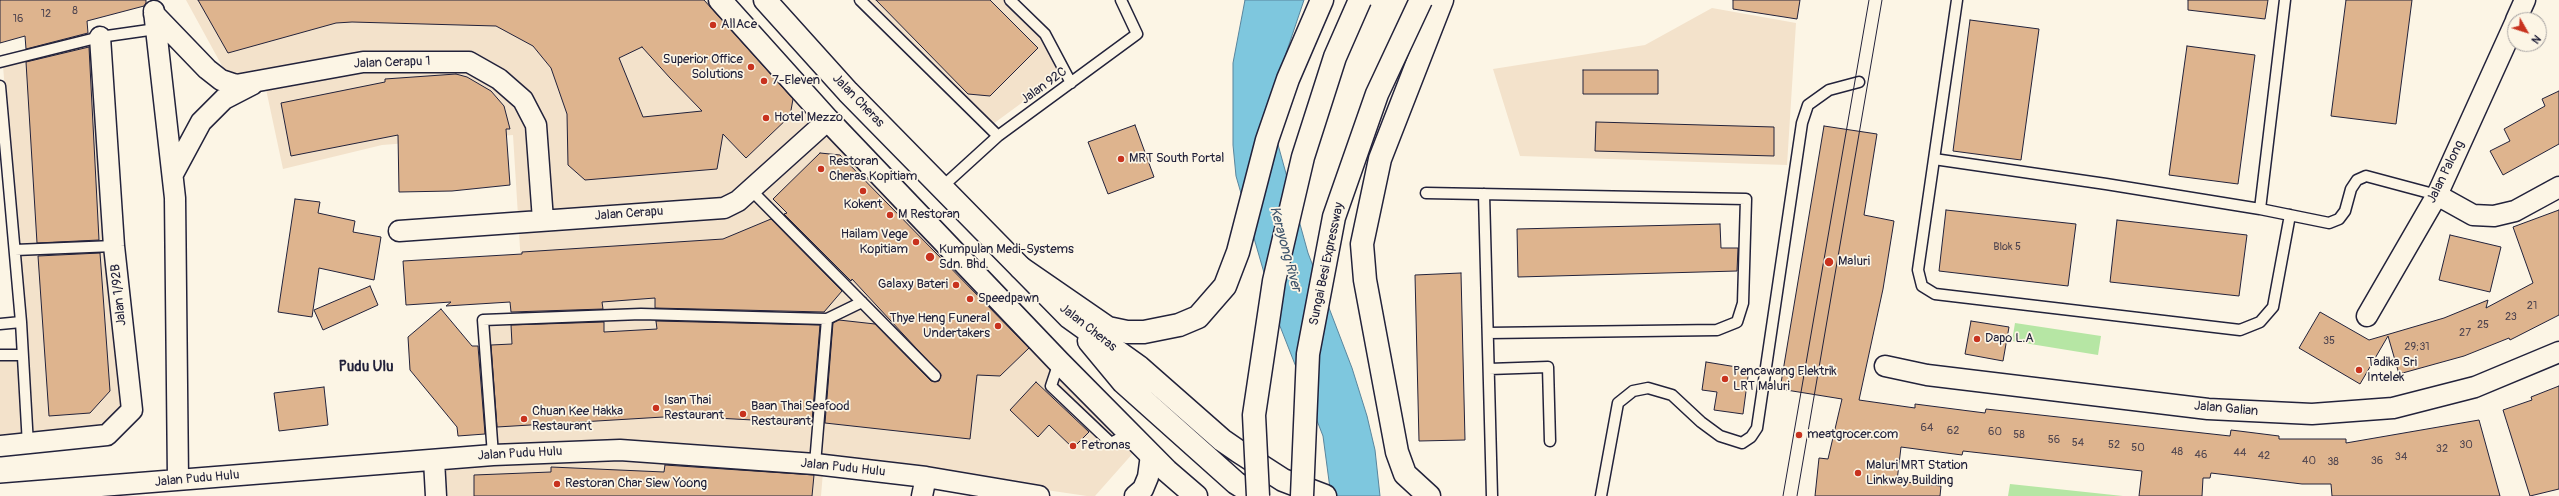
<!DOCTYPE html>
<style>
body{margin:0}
#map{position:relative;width:2559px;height:496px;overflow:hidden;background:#fcf5e5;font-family:Pangolin,sans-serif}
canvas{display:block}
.north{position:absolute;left:2507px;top:12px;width:40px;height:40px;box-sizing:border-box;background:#fcf5e5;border:1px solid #a5a1a1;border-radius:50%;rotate:129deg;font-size:11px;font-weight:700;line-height:16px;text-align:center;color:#22223b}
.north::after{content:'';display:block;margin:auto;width:14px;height:18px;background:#c8321e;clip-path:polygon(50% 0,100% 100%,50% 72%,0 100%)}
</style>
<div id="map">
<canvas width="2559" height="496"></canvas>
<div class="north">N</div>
</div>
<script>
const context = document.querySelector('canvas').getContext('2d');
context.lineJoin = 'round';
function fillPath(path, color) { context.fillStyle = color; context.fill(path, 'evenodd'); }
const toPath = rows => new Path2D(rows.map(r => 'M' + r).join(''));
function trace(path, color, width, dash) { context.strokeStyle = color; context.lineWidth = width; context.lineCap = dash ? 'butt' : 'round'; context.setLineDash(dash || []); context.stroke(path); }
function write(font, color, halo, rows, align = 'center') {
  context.font = font + ' Pangolin,sans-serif'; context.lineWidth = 3.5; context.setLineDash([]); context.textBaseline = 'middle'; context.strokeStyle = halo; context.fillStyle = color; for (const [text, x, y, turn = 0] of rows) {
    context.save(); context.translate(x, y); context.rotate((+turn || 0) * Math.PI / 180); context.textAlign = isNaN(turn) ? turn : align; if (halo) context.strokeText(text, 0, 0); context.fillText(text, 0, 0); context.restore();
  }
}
const built = toPath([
 [186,0,706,0,826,134,1134,452,1095,496,1087,496,800,454,497,448,488,316,524,313,513,135,382,145,283,169,263,75,227,75],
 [866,0,1005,0,1041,37,1061,74,993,124],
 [1712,8,1796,23,1787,165,1520,156,1493,69,1645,45],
 [95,43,124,407,103,429,0,439,0,360,27,359,3,66],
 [620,457,823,472,821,496,448,496,445,469]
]);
const green = toPath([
 [2015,323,2101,336,2098,355,2012,341],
 [2010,484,2123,496,2008,496]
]);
const water = toPath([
 [1245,0,1304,0,1272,95,1277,141,1308,253,1352,368,1367,416,1375,450,1380,496,1331,496,1323,436,1278,321,1236,176,1233,145,1233,63,1245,0]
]);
const building = toPath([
 [0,0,146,0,146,3,144,6,87,21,88,33,26,49,25,36,0,43,0,0],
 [198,0,704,0,793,99,790,116,746,158,723,134,717,169,585,180,568,165,567,114,551,68,533,46,496,26,352,22,336,23,228,53,198,0],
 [642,47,670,78,702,111,643,117,619,58,642,47],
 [876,0,990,0,1038,48,990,96,968,94,876,0],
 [1733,0,1800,0,1797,19,1733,9,1733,0],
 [2188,0,2268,0,2265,19,2188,10,2188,0],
 [2346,0,2412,0,2396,124,2331,116,2346,0],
 [1970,20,2039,29,2021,160,1953,151,1970,20],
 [2187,46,2255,55,2238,184,2169,175,2187,46],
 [89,47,99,240,37,243,26,62,89,47],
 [1583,70,1658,70,1658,94,1583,94,1583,70],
 [456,74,467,77,491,91,504,106,510,129,506,129,510,185,452,191,399,192,398,135,291,156,281,103,385,82,385,79,456,74],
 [2559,91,2559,144,2503,175,2490,151,2510,141,2504,129,2545,106,2542,99,2559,91],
 [1596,122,1774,127,1774,156,1595,151,1596,122],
 [1135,125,1154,177,1108,194,1088,142,1135,125],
 [1824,126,1877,134,1864,215,1894,221,1883,289,1859,400,1915,408,1915,404,1985,413,1986,409,2230,436,2231,430,2279,436,2279,439,2346,439,2346,443,2479,420,2500,496,2332,496,2331,484,2302,484,2211,473,2210,478,2203,478,2202,496,2139,496,2142,471,1963,451,1962,455,1901,447,1897,481,1941,486,1940,496,1815,496,1819,458,1828,459,1842,399,1780,389,1824,126],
 [820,153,840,155,1029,348,1000,376,977,375,970,439,825,423,833,323,839,320,875,324,931,381,939,381,941,375,852,279,851,281,784,214,787,213,773,199,820,153],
 [295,199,320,202,318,213,355,221,353,232,381,237,374,280,319,268,312,317,278,312,295,199],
 [1946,210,2076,224,2068,286,1939,271,1946,210],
 [2559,210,2559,315,2510,340,2509,338,2464,356,2399,374,2388,336,2360,384,2299,348,2320,312,2369,340,2444,318,2488,300,2486,308,2533,283,2513,227,2559,210],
 [771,219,842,291,824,312,655,308,655,298,602,302,603,309,511,312,510,302,446,306,451,302,406,305,403,261,522,254,522,252,723,239,771,219],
 [2117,220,2247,235,2239,296,2110,282,2117,220],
 [1720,224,1721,248,1738,248,1737,271,1518,277,1517,229,1720,224],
 [2450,235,2501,247,2490,292,2439,280,2450,235],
 [100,253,110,391,90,413,49,416,38,256,100,253],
 [1461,273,1465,440,1419,441,1415,275,1461,273],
 [370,286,378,305,323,330,314,310,370,286],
 [441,309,472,346,478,346,485,434,458,436,457,427,410,370,408,337,441,309],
 [656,321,820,325,812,421,807,421,807,423,680,416,497,427,491,345,512,344,511,325,604,322,604,332,657,329,656,321],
 [1971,321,2009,327,2003,361,1965,354,1971,321],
 [1706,362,1749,369,1743,414,1714,410,1717,392,1702,390,1706,362],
 [1036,382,1089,432,1073,448,1049,425,1038,437,1010,410,1036,382],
 [2559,386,2559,489,2530,496,2503,410,2532,400,2531,397,2559,386],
 [324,387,328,425,279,431,274,393,324,387],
 [665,465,814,475,812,496,474,496,474,475,551,472,551,467,664,472,665,465]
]);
const service = toPath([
 [860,0,998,136],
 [1010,0,1045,34,1071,83],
 [1957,0,1918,270,1922,286,1935,294,2240,330,2260,322,2273,307,2290,215],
 [0,62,100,37,156,29],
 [0,86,21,322,28,445],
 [1934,159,2106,184,2260,209,2329,223,2339,219,2345,211,2351,189,2357,180,2366,176,2437,195],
 [942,187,998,136,1137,34,1121,0],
 [751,190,935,376],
 [1426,193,1746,199,1743,303,1737,322,1717,330,1488,333],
 [1484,194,1492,496],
 [2260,209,2285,0],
 [15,250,114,246],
 [0,324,21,322],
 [0,355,22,355],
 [1059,362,1051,386,1111,443,1130,433],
 [1489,369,1548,367,1550,441],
 [493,455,483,320,641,314,827,319],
 [815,464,827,319,862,302],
 [1601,496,1618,403,1633,391,1648,388,1672,395,1701,422,1720,436,1742,443,1751,437,1757,428,1802,123,1808,105,1829,90,1859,82]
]);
const minor = toPath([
 [154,11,175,198,178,479],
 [154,14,207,69,221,80,236,85,363,62,469,62,499,79,523,100,536,125,543,220],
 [2516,20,2525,0],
 [173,174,201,122,224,99,253,84],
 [2437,195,2473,215,2494,216,2515,211,2559,187],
 [399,231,724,208,738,201,828,120],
 [2367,316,2437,195,2515,23],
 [1885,366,1927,375,2208,409,2312,414,2393,408,2475,387,2559,352],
 [0,446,107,435,132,410,114,246,100,37],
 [434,460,436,496],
 [0,494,493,455,620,450,815,464,926,477,1039,496],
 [922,496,926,477],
 [1135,496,1143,489,1148,477,1151,455]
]);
const secondary = toPath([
 [720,0,828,120,1059,362,1167,471,1196,496],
 [765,0,848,92,1069,317,1139,367,1222,440,1238,451,1283,480,1325,496],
 [1089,341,1123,382,1236,483,1257,496]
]);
const motorway = toPath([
 [1021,268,1108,328,1127,332,1144,332,1179,325,1198,317,1225,286,1238,252,1267,140,1288,79,1322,0],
 [1429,496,1405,474,1397,452,1365,280,1362,244,1380,159,1442,0]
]);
const tram = toPath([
 [1783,496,1869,0],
 [1797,496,1882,0]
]);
const motorwayBridge = toPath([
 [1258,496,1254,415,1274,281,1303,157,1335,57,1360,0],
 [1302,496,1308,354,1334,217,1377,94,1421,0]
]);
const markers = [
 [713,25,4,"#c8321e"],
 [751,67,4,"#c8321e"],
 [764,81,4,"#c8321e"],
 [766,118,4,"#c8321e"],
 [1121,159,4,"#c8321e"],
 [821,169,4,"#c8321e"],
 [863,191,4,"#c8321e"],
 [890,215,4,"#c8321e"],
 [916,242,4,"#c8321e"],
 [930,257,5,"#c8321e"],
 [1829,262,5,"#c8321e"],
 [956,285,4,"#c8321e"],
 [970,299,4,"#c8321e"],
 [998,326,4,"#c8321e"],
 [1977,339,4,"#c8321e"],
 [2359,370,4,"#c8321e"],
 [1725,379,4,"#c8321e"],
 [656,408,4,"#c8321e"],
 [743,414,4,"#c8321e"],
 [524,419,4,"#c8321e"],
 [1799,435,4,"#c8321e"],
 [1073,446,4,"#c8321e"],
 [1858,473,4,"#c8321e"],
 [557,484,4,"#c8321e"]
];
const numberNames = [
 ["8",75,11],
 ["12",46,14],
 ["16",18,19],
 ["Blok 5",2007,247],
 ["21",2532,306],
 ["23",2511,317],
 ["25",2483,325],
 ["27",2465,333],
 ["35",2329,341],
 ["29;31",2417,347],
 ["64",1927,428],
 ["62",1953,431],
 ["60",1995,432],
 ["58",2019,435],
 ["56",2054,440],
 ["54",2078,443],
 ["52",2114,445],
 ["30",2466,445],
 ["50",2138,448],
 ["32",2442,449],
 ["48",2177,452],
 ["44",2240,453],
 ["46",2201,455],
 ["42",2264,456],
 ["34",2401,457],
 ["40",2309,461],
 ["36",2377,461],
 ["38",2333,462]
];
const poiNames = [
 ["AllAce",721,25],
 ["Superior Office",743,60,"right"],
 ["Solutions",743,75,"right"],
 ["7-Eleven",772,81],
 ["Hotel Mezzo",774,118],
 ["MRT South Portal",1129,159],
 ["Restoran",829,162],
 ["Cheras Kopitiam",829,177],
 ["Kokent",863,205,"center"],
 ["M Restoran",898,215],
 ["Hailam Vege",908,235,"right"],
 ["Kopitiam",908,250,"right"],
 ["Kumpulan Medi-Systems",939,250],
 ["Sdn. Bhd.",939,265],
 ["Maluri",1838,262],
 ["Galaxy Bateri",948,285,"right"],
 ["Speedpawn",978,299],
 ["Thye Heng Funeral",990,319,"right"],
 ["Undertakers",990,334,"right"],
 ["Dapo L.A",1985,339],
 ["Tadika Sri",2367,363],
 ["Intelek",2367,378],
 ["Pencawang Elektrik",1733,372],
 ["LRT Maluri",1733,387],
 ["Isan Thai",664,401],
 ["Restaurant",664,416],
 ["Baan Thai Seafood",751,407],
 ["Restaurant",751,422],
 ["Chuan Kee Hakka",532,412],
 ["Restaurant",532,427],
 ["meatgrocer.com",1807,435],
 ["Petronas",1081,446],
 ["Maluri MRT Station",1866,466],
 ["Linkway Building",1866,481],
 ["Restoran Char Siew Yoong",565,484]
];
const streetNames = [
 ["Jalan Cerapu 1",392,63,-2],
 ["Jalan 92C",1044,86,-36],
 ["Jalan Cheras",858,101,46],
 ["Jalan Palong",2446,172,-64],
 ["Jalan Cerapu",629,214,-4],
 ["Sungai Besi Expressway",1327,264,-78],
 ["Jalan 1/92B",119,295,-96],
 ["Jalan Cheras",1088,328,38],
 ["Jalan Galian",2226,409,5],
 ["Jalan Pudu Hulu",520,454,-3],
 ["Jalan Pudu Hulu",843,468,6],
 ["Jalan Pudu Hulu",197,479,-5]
];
const waterNames = [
 ["Kerayong River",1285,249,75]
];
const quarterNames = [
 ["Pudu Ulu",366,367]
];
fillPath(built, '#f3e2cb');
fillPath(green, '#b6e6a4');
fillPath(water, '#7ec7de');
trace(water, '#59859d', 1);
fillPath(building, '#deb48e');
trace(building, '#22223b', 1);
trace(service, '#22223b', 13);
trace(minor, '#22223b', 23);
trace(secondary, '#22223b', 25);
trace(motorway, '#22223b', 25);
trace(service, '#fcf5e5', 10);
trace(minor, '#fcf5e5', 20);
trace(secondary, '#fcf5e5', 22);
trace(motorway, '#fcf5e5', 22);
trace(tram, '#22223b', 1);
trace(motorwayBridge, '#22223b', 25, []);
trace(motorwayBridge, '#fcf5e5', 22);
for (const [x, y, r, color] of markers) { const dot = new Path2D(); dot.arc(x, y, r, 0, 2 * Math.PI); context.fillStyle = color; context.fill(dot); trace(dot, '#fcf5e5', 1.5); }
write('11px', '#514650', null, numberNames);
write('13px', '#22223b', '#fcf5e5', poiNames, 'left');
write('13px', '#22223b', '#fcf5e5', streetNames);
write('italic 14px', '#3e546c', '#fcf5e5', waterNames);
write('bold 15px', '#22223b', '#fcf5e5', quarterNames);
</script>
